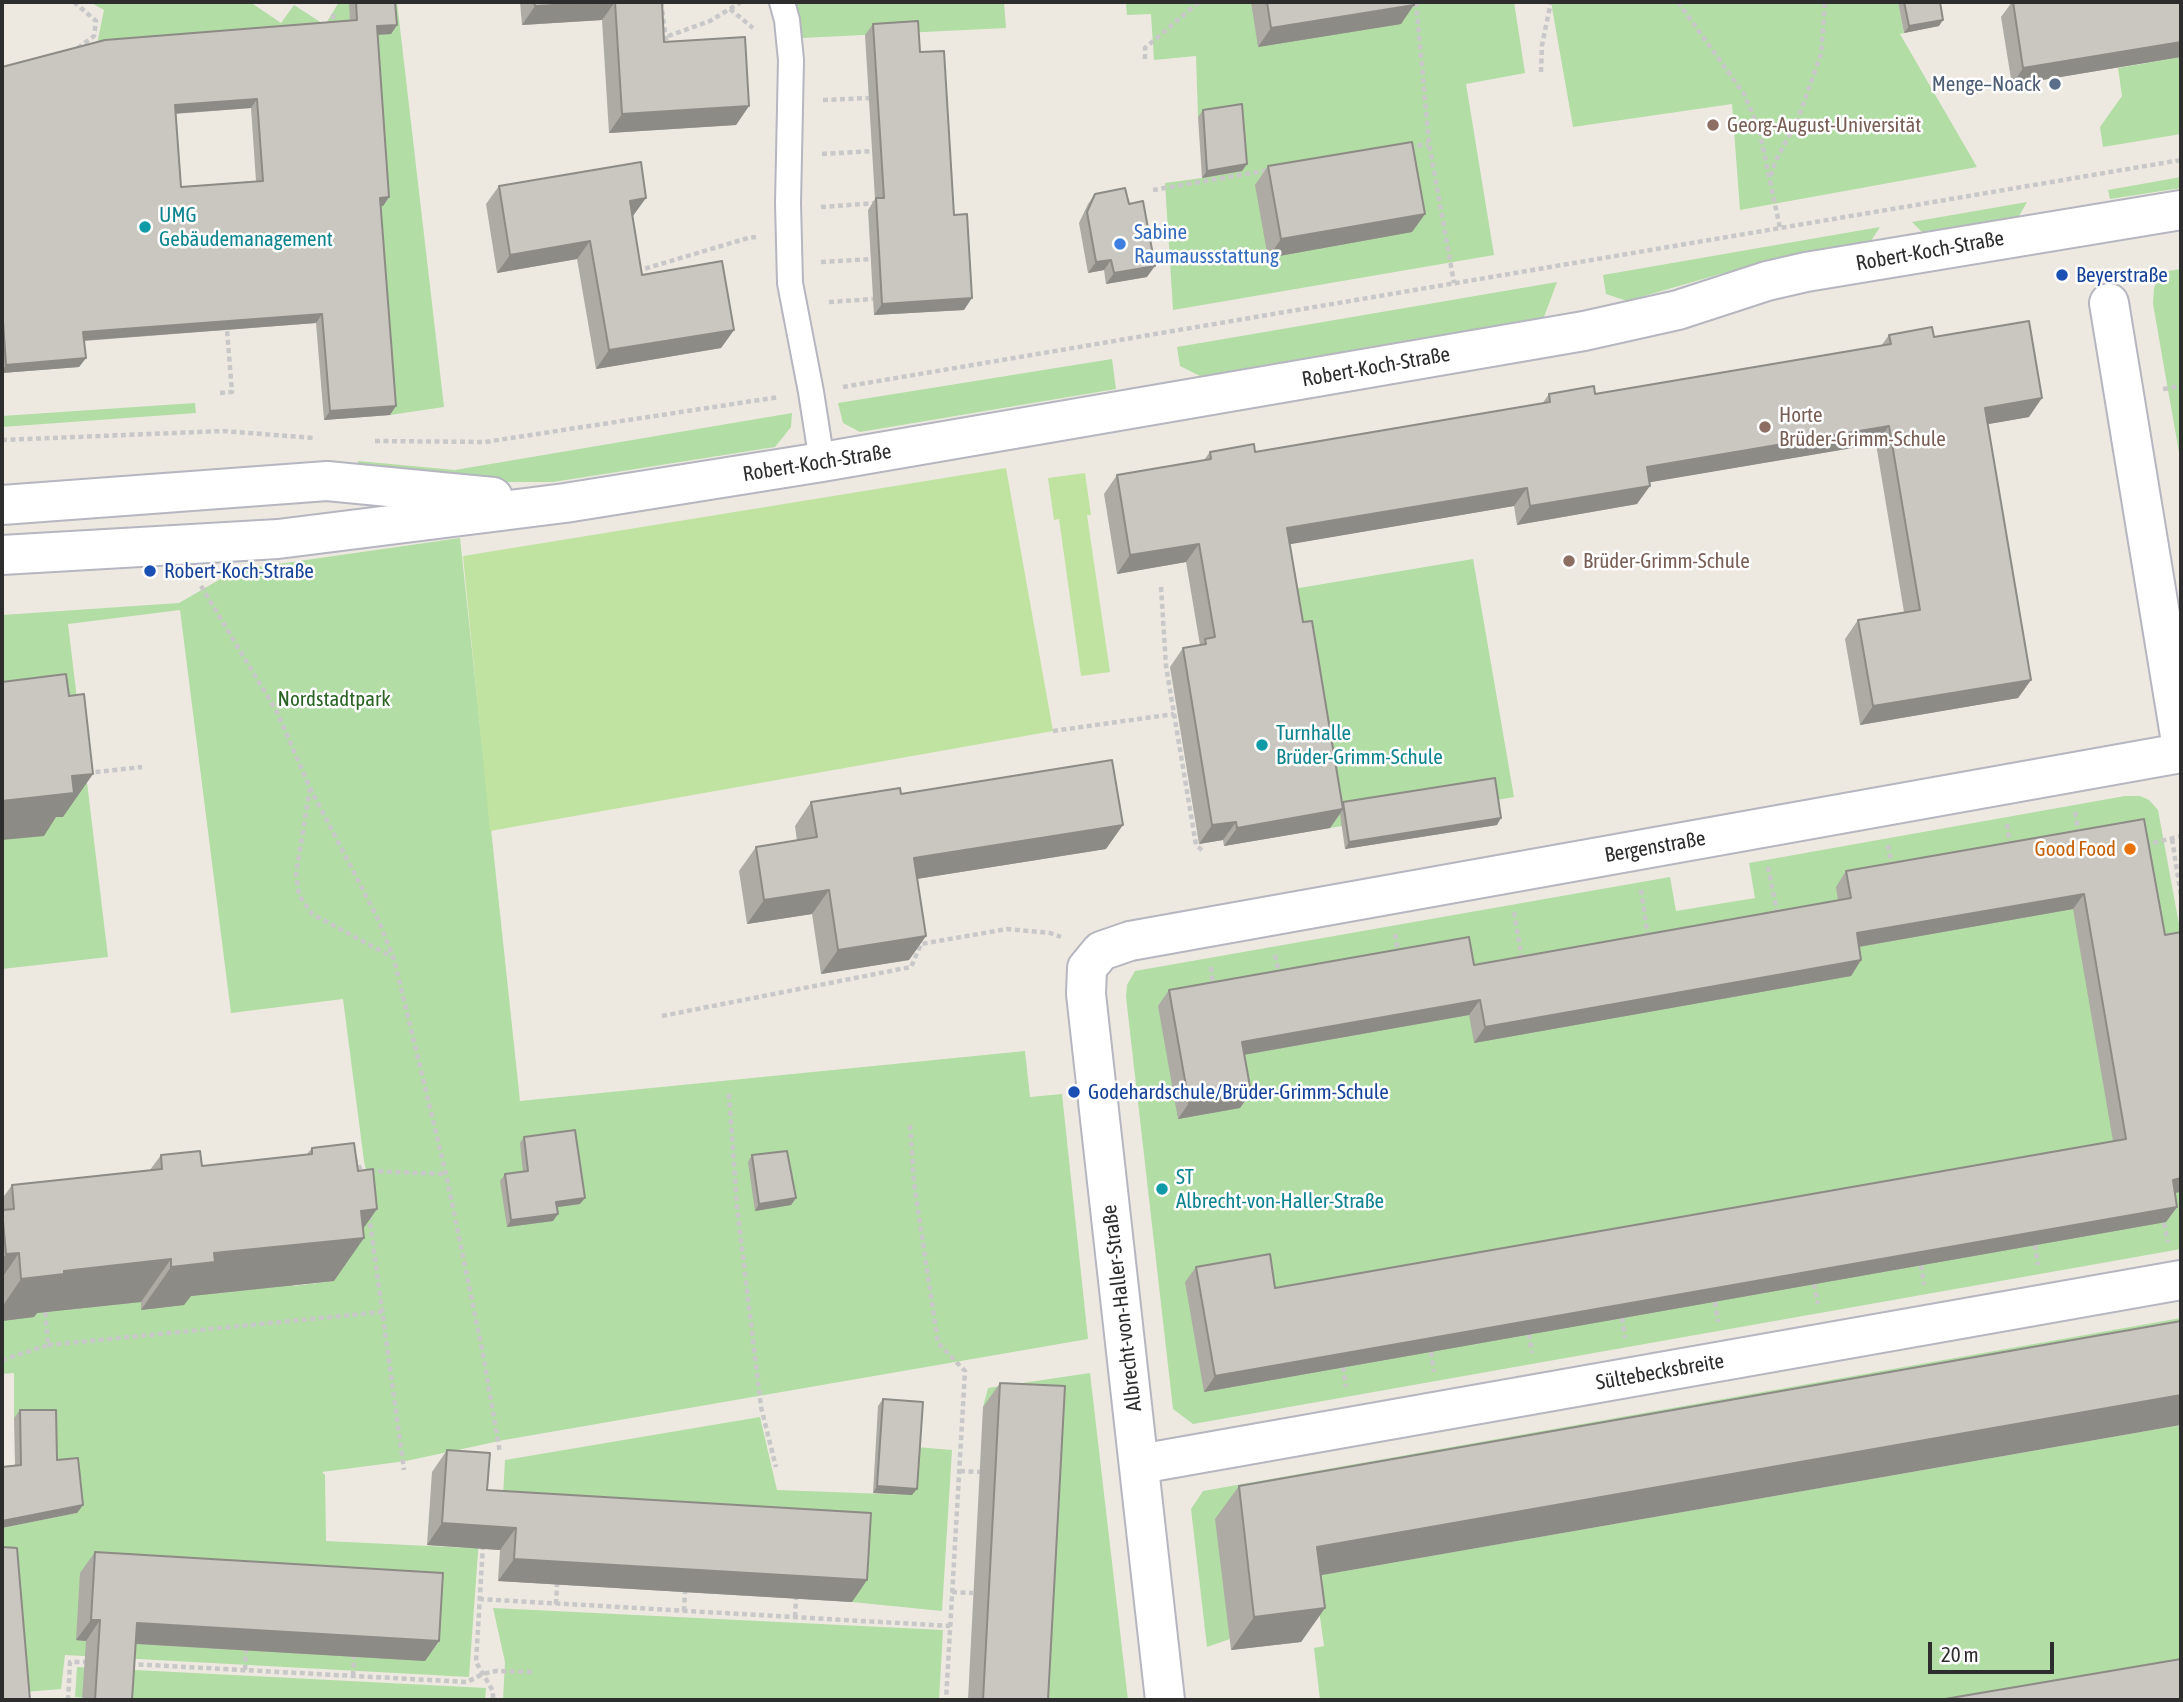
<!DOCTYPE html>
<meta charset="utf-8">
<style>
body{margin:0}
#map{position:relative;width:2183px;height:1702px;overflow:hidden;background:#ede9e1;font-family:"Asap Condensed",sans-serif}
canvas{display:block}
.frame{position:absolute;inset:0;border:4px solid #2d2d2d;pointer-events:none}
.scale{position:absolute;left:1928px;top:1642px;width:126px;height:32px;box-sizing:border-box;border:4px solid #2d2d2d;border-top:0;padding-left:9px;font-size:21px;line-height:24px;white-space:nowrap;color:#2d2d2d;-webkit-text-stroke:5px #fff;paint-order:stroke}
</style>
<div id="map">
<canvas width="2183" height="1702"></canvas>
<div class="frame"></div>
<div class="scale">20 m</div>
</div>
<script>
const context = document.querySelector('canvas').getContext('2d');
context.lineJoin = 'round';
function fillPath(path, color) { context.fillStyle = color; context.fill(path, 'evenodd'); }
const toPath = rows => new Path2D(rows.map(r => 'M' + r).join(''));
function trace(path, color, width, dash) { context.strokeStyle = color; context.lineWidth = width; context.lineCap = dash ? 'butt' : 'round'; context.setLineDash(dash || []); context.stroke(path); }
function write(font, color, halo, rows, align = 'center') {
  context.font = font + ' "Asap Condensed",sans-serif'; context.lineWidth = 5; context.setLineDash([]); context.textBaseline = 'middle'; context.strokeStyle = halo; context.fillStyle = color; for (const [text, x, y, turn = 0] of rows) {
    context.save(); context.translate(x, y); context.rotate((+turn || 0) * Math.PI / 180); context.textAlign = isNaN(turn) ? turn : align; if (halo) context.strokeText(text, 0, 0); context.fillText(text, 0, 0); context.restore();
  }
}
const green = toPath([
 [90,2,250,2,281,23,294,5,325,25,339,2,397,2,444,407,390,415,374,207,297,102,96,49,104,10],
 [795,2,1004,2,1006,28,802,38],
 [1130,2,1514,2,1525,73,1466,84,1494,255,1173,310,1165,183,1202,178,1236,110,1198,117,1196,56,1154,60,1151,14,1127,15,1126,5],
 [1551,2,1898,2,1904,33,1900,34,1977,167,1740,210,1732,104,1573,127],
 [2181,57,2181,134,2103,147,2100,127,2122,96,2118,68],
 [2181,177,2181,188,2110,199,2108,190],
 [2027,202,2019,216,1922,232,1912,222],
 [1880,227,1871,241,1765,261,1627,301,1606,294,1603,275],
 [2181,269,2181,464,2153,304,2154,288,2159,277,2168,271],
 [1557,282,1544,317,1200,376,1180,366,1177,347],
 [1112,359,1116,389,860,432,843,423,838,403],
 [195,403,196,413,2,427,2,416],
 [792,413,791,427,775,447,553,482,505,482,357,469,358,461,455,470],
 [460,538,520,1101,1025,1051,1030,1097,1062,1094,1088,1339,504,1440,406,1461,322,1472,325,1475,326,1541,470,1548,483,1483,469,1677,65,1655,61,1689,13,1693,2,1555,2,1528,77,1513,52,1468,50,1418,14,1418,14,1373,2,1374,2,1321,32,1291,141,1302,142,1310,291,1261,293,1286,334,1281,369,1184,364,1161,343,999,231,1013,180,610,68,624,108,957,2,969,2,615,179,603,236,570],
 [1473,559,1514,797,1330,828,1299,640,1281,591],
 [2125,796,2140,796,2149,800,2158,810,2181,935,2181,1249,1193,1424,1173,1409,1126,997,1127,985,1135,971,1670,877,1676,911,1755,898,1749,863],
 [2181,1318,2181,1350,1216,1519,1230,1639,1207,1647,1191,1509,1203,1491],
 [1090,1373,1128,1700,1033,1700,983,1407,988,1388],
 [760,1417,777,1490,912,1495,916,1447,952,1450,942,1611,852,1602,856,1536,502,1514,505,1460],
 [2181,1425,2181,1675,2036,1700,1320,1700,1314,1648,1324,1646,1318,1603,1323,1602,1322,1575],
 [493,1608,943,1630,939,1700,503,1700,505,1662],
 [77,1667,486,1688,485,1700,119,1700,75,1697]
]);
const pitch = toPath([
 [1006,468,1053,731,490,831,463,556],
 [1085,473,1091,515,1087,515,1110,672,1081,676,1059,519,1054,520,1048,478]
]);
const path = toPath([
 [74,2,96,21,94,36,75,50],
 [661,2,667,47],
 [1416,2,1429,143,1454,283],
 [1678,2,1744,94,1759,129,1780,228],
 [730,9,753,28],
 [333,14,334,26],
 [660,39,710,21,741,2],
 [1145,59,1145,48,1199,2],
 [1541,72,1542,45,1551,2],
 [823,100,870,98],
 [1409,147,1428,144],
 [822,154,874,151],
 [1771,176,1775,162,1798,119,1821,54,1825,2],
 [1153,190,1270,170],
 [821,207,876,203],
 [821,262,871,259],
 [637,271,748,238,756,237],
 [829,302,873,299],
 [843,387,2181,160],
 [2163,389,2181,386],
 [220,393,232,392,227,330],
 [2,440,223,431,314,438],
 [375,441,485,442,779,397],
 [201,586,277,712,310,788,377,917,394,959,446,1174,483,1354,500,1453],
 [1161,587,1166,666,1196,845,1204,852],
 [1053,731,1174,714],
 [87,773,142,767],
 [310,788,296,874,299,895,312,914,394,958],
 [2075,812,2079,834],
 [2007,824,2010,847],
 [2172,839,2181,896],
 [1888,845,1892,867],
 [2145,845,2181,836],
 [1768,867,1778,917],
 [1641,890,1648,937],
 [1514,912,1522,959],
 [1395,934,1398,953],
 [1275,955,1279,974],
 [1211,967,1213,986],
 [662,1016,911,967,921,944,1007,929,1050,933,1061,937],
 [729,1094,737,1207,761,1407,776,1467],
 [910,1125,914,1183,938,1343,965,1371,946,1700],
 [354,1158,364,1175],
 [370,1171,446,1174],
 [369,1215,404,1470],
 [2164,1223,2168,1242],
 [2035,1245,2038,1265],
 [1921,1265,1924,1285],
 [1814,1284,1818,1304],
 [1715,1302,1718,1322],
 [1622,1318,1625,1338],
 [1529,1334,1532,1353],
 [48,1345,382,1312],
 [1431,1352,1434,1372],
 [2,1360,48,1345,45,1308],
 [1343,1367,1346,1387],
 [960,1471,980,1472],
 [483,1545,476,1662,493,1691,493,1700],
 [952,1592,973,1593],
 [479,1599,950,1626],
 [556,1604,557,1584],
 [684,1611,685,1592],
 [795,1617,796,1598],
 [130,1664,467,1682,483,1674,496,1671,534,1672],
 [245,1670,246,1650],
 [353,1676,354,1657],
 [68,1700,70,1662,90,1662]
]);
const lane = toPath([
 [782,2,787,20,791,60,788,203,790,283,811,392,822,462]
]);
const street = toPath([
 [2109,303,2181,742],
 [1140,1464,2181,1280],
 [1165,1700,1086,994,1087,968,1101,951,1130,941,2181,753]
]);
const secondary = toPath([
 [2,505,327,481,493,497],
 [2,555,278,539,565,503,822,462,1584,331,1678,310,1767,281,1806,272,2181,210]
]);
const wall = toPath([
 [349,2,395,2,397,25,391,34,378,35,389,197,383,206,381,206,390,415,324,420,316,323,84,341,86,358,79,367,2,373,2,67,350,21],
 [251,108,256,181,181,187,175,114],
 [520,2,662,2,664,42,749,106,736,125,609,133,602,20,522,25],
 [1251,2,1414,2,1401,24,1258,47],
 [1898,2,1940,2,1939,26,1904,33],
 [2012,2,2181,2,2181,57,2012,85,2001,17],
 [873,24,920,52,954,215,964,310,874,315,868,210,875,199,865,35],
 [1203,110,1242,171,1202,178,1198,117],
 [1268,166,1425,214,1412,232,1268,258,1255,185],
 [499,186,633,216,632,216,642,275,734,330,721,348,596,369,577,259,497,273,486,204],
 [1095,194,1129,204,1147,277,1106,284,1104,270,1088,273,1079,223,1088,204],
 [1889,335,1934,337,2029,417,1988,424,2031,680,2018,698,1860,725,1845,639,1858,620,1904,612,1876,444,1649,482,1637,504,1517,525,1514,506,1289,544,1303,622,1342,803,1343,802,1497,825,1345,849,1340,814,1330,828,1224,846,1223,840,1199,844,1170,667,1183,648,1200,645,1186,562,1117,574,1104,494,1117,475,1204,460,1210,452,1255,452,1542,404,1549,394,1595,394,1881,346],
 [901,794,1106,849,917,879,926,936,909,960,821,974,812,914,747,924,739,871,756,847,797,841,795,826,811,802],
 [2144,819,2175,1193,2177,1207,2166,1222,1204,1392,1185,1282,1196,1267,1275,1288,2113,1141,2073,909,1859,947,1861,960,1851,976,1474,1043,1469,1015,1244,1055,1251,1092,1240,1108,1178,1119,1158,1006,1169,990,1474,965,1838,900,1836,887,1846,871],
 [524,1137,580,1204,557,1207,558,1214,553,1221,507,1227,500,1181,505,1174,523,1172,520,1143],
 [312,1148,363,1229,334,1281,191,1296,184,1305,141,1310,141,1302,37,1313,34,1317,2,1321,2,1199,12,1185,150,1170,161,1155,202,1166,307,1154],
 [752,1155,796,1198,791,1205,755,1211,748,1162],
 [1000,1383,1048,1700,968,1700,983,1407],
 [883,1399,912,1495,873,1493,878,1406],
 [20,1410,57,1460,83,1505,77,1513,15,1465,14,1418],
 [447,1450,487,1490,867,1580,852,1602,498,1581,500,1550,427,1545,432,1472],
 [1239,1486,1321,1576,1325,1608,1301,1642,1231,1650,1215,1519],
 [95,1552,439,1641,425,1661,135,1644,132,1700,82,1700,86,1641,76,1640,80,1573]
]);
const shadedWall = toPath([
 [615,2,602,20,522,25,535,6],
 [1414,5,1401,24,1258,47,1271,28],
 [1943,20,1939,26,1904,33,1909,26],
 [397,25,391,34,371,35,377,26],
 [2181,42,2181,57,2012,85,2023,68],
 [257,99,251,108,168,114,175,105],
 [749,106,736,125,609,133,622,114],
 [1247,164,1242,171,1202,178,1207,171],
 [389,197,383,206,374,207,380,198],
 [646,198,633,216,617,219,630,201],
 [1425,214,1412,232,1268,258,1281,239],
 [590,241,577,259,497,273,510,255],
 [1111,260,1104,270,1088,273,1096,262],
 [1155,266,1147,277,1106,284,1114,273],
 [972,298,964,310,874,315,882,304],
 [322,314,316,323,77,341,83,332],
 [734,330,721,348,596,369,609,350],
 [86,358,79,367,2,373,2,371,6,365],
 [2042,398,2029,417,1972,427,1985,408],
 [396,406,390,415,324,420,330,411],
 [1889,426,1876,444,1634,485,1647,467],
 [1650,486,1637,504,1517,525,1530,506],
 [1527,488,1514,506,1274,547,1287,528],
 [1199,544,1186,562,1117,574,1130,555],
 [2031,680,2018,698,1860,725,1873,706],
 [93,774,63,817,56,817,44,836,2,840,2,801,72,776],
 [1343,809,1330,828,1224,846,1237,828],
 [1501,818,1497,825,1345,849,1349,842],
 [1236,822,1223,840,1199,844,1212,825],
 [1123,825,1106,849,897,882,914,858],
 [829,890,812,914,747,924,764,900],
 [2084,894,2073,909,1846,949,1857,933],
 [926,936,909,960,821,974,838,950],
 [1861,960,1851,976,1474,1043,1485,1027],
 [1480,1000,1469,1015,1231,1057,1242,1042],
 [1251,1092,1240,1108,1178,1119,1189,1103],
 [2181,1178,2181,1192,2162,1195,2173,1180],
 [585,1198,580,1204,551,1208,556,1202],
 [796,1198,791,1205,755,1211,759,1204],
 [2177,1207,2166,1222,1204,1392,1215,1376],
 [377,1209,356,1239,364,1238,334,1281,191,1296,184,1305,141,1310,171,1267,361,1211],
 [558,1214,553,1221,507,1227,511,1220],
 [19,1253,2,1278,2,1260,6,1254],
 [171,1259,141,1302,37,1313,34,1317,2,1321,2,1307,21,1279,64,1271],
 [2181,1395,2181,1425,1294,1580,1317,1547],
 [877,1486,917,1489,912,1495,873,1493],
 [83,1505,77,1513,2,1528,2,1521],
 [442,1523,516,1528,500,1550,427,1545],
 [514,1559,867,1580,852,1602,498,1581],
 [1325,1608,1301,1642,1231,1650,1254,1617],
 [91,1620,100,1620,86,1641,76,1640],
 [137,1623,439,1641,425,1661,123,1643]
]);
const building = toPath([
 [356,2,395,2,397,25,377,26,389,197,380,198,396,406,330,411,322,314,83,332,86,358,6,365,2,307,2,67,105,40,357,20,356,2],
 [257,99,263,181,181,187,175,105,257,99],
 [534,2,611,2,535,6,534,2],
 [615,2,662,2,664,42,745,37,749,106,622,114,615,2],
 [1267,2,1414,2,1414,5,1271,28,1267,2],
 [1904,2,1940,2,1943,20,1909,26,1904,2],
 [2013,2,2181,2,2181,42,2023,68,2013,2],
 [918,21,920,52,944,51,954,215,967,214,972,298,882,304,876,198,884,198,873,24,918,21],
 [1242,104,1247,164,1207,171,1203,110,1242,104],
 [1412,142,1425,214,1281,239,1268,166,1412,142],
 [641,162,646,198,630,201,642,275,722,261,734,330,609,350,590,241,510,255,499,186,641,162],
 [1125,188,1129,204,1143,201,1155,266,1114,273,1111,260,1096,262,1087,212,1095,194,1125,188],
 [2029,321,2042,398,1985,408,2031,680,1873,706,1858,620,1920,610,1889,426,1647,467,1650,486,1530,506,1527,488,1287,528,1303,622,1312,621,1343,809,1237,828,1236,822,1212,825,1183,648,1206,644,1205,639,1215,637,1199,544,1130,555,1117,475,1211,459,1210,452,1254,444,1255,452,1550,402,1549,394,1594,386,1595,394,1891,344,1889,335,1932,327,1934,337,2029,321],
 [66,674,69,696,84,694,93,774,72,776,74,793,2,801,2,682,66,674],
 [1112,760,1123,825,914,858,926,936,838,950,829,890,764,900,756,847,817,837,811,802,900,788,901,794,1112,760],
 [1495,778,1501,818,1349,842,1343,802,1495,778],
 [2144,819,2165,935,2181,932,2181,1178,2173,1180,2177,1207,1215,1376,1196,1267,1270,1254,1275,1288,2126,1139,2084,894,1857,933,1861,960,1485,1027,1480,1000,1242,1042,1251,1092,1189,1103,1169,990,1469,937,1474,965,1851,898,1846,871,2144,819],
 [575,1130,585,1198,556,1202,558,1214,511,1220,505,1174,528,1171,524,1137,575,1130],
 [354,1143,358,1171,373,1169,377,1209,361,1211,364,1238,214,1253,215,1262,171,1267,171,1259,64,1271,64,1274,21,1279,19,1253,6,1254,2,1210,14,1209,12,1185,162,1169,161,1155,200,1151,202,1166,312,1154,312,1148,354,1143],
 [787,1151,796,1198,759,1204,752,1155,787,1151],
 [2181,1321,2181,1395,1317,1547,1325,1608,1254,1617,1239,1486,2181,1321],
 [1000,1383,1065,1386,1048,1700,983,1700,1000,1383],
 [883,1399,923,1402,917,1489,877,1486,883,1399],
 [20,1410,56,1410,57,1460,78,1458,83,1505,2,1521,2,1467,21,1465,20,1410],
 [447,1450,490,1453,487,1490,871,1513,867,1580,514,1559,516,1528,442,1523,447,1450],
 [2,1547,17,1548,30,1700,2,1700,2,1547],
 [95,1552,443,1573,439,1641,137,1623,132,1700,95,1700,100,1620,91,1620,95,1552],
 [2181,1659,2181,1700,1939,1700,2181,1659]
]);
const markers = [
 [2055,84,7,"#5c6f8a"],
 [1713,125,7,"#8d6e63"],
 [145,227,7,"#0f9aa8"],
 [1120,244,7,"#3f7fe0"],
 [2062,275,7,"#1a4fb4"],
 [1765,427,7,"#8d6e63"],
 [1569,561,7,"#8d6e63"],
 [150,571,7,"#1a4fb4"],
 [1262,745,7,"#0f9aa8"],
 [2130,849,7,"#e8710a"],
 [1074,1092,7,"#1a4fb4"],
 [1162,1189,7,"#0f9aa8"]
];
const serviceNames = [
 ["Menge–Noack",2041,84]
];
const educationNames = [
 ["Georg-August-Universität",1727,125],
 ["Horte",1779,415],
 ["Brüder-Grimm-Schule",1779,439],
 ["Brüder-Grimm-Schule",1583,561]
];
const cultureNames = [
 ["UMG",159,215],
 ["Gebäudemanagement",159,239],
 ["Turnhalle",1276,733],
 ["Brüder-Grimm-Schule",1276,757],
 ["ST",1176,1177],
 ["Albrecht-von-Haller-Straße",1176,1201]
];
const shopNames = [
 ["Sabine",1134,232],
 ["Raumaussstattung",1134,256]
];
const streetNames = [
 ["Robert-Koch-Straße",1930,251,-10],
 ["Robert-Koch-Straße",1376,367,-10],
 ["Robert-Koch-Straße",817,463,-9],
 ["Bergenstraße",1655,847,-10],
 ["Albrecht-von-Haller-Straße",1122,1308,-97],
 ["Sültebecksbreite",1660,1372,-10]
];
const transitNames = [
 ["Beyerstraße",2076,275],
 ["Robert-Koch-Straße",164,571],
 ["Godehardschule/Brüder-Grimm-Schule",1088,1092]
];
const parkNames = [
 ["Nordstadtpark",334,699]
];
const foodNames = [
 ["Good Food",2116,849]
];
fillPath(green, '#b2dda4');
fillPath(pitch, '#c0e3a1');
trace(lane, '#b5b6bf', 28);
trace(street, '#b5b6bf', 42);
trace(secondary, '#b5b6bf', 42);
trace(path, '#c8c8c8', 4.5, [5, 3.5]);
trace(lane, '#fff', 24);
trace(street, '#fff', 38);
trace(secondary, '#fff', 38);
fillPath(wall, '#adaba4');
fillPath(shadedWall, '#8d8b86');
fillPath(building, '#c9c7bf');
trace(building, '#8d8b86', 2);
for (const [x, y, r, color] of markers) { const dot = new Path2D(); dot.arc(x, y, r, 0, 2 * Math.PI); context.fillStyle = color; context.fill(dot); trace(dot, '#fff', 2.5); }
write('21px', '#4e5e75', '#fff', serviceNames, 'right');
write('21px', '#785e54', '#fff', educationNames, 'left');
write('21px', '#0d838f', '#fff', cultureNames, 'left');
write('21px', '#366cbe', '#fff', shopNames, 'left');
write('21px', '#2d2d2d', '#fff', streetNames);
write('21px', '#164399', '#fff', transitNames, 'left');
write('21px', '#2a6324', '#fff', parkNames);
write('21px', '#c56008', '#fff', foodNames, 'right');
</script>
